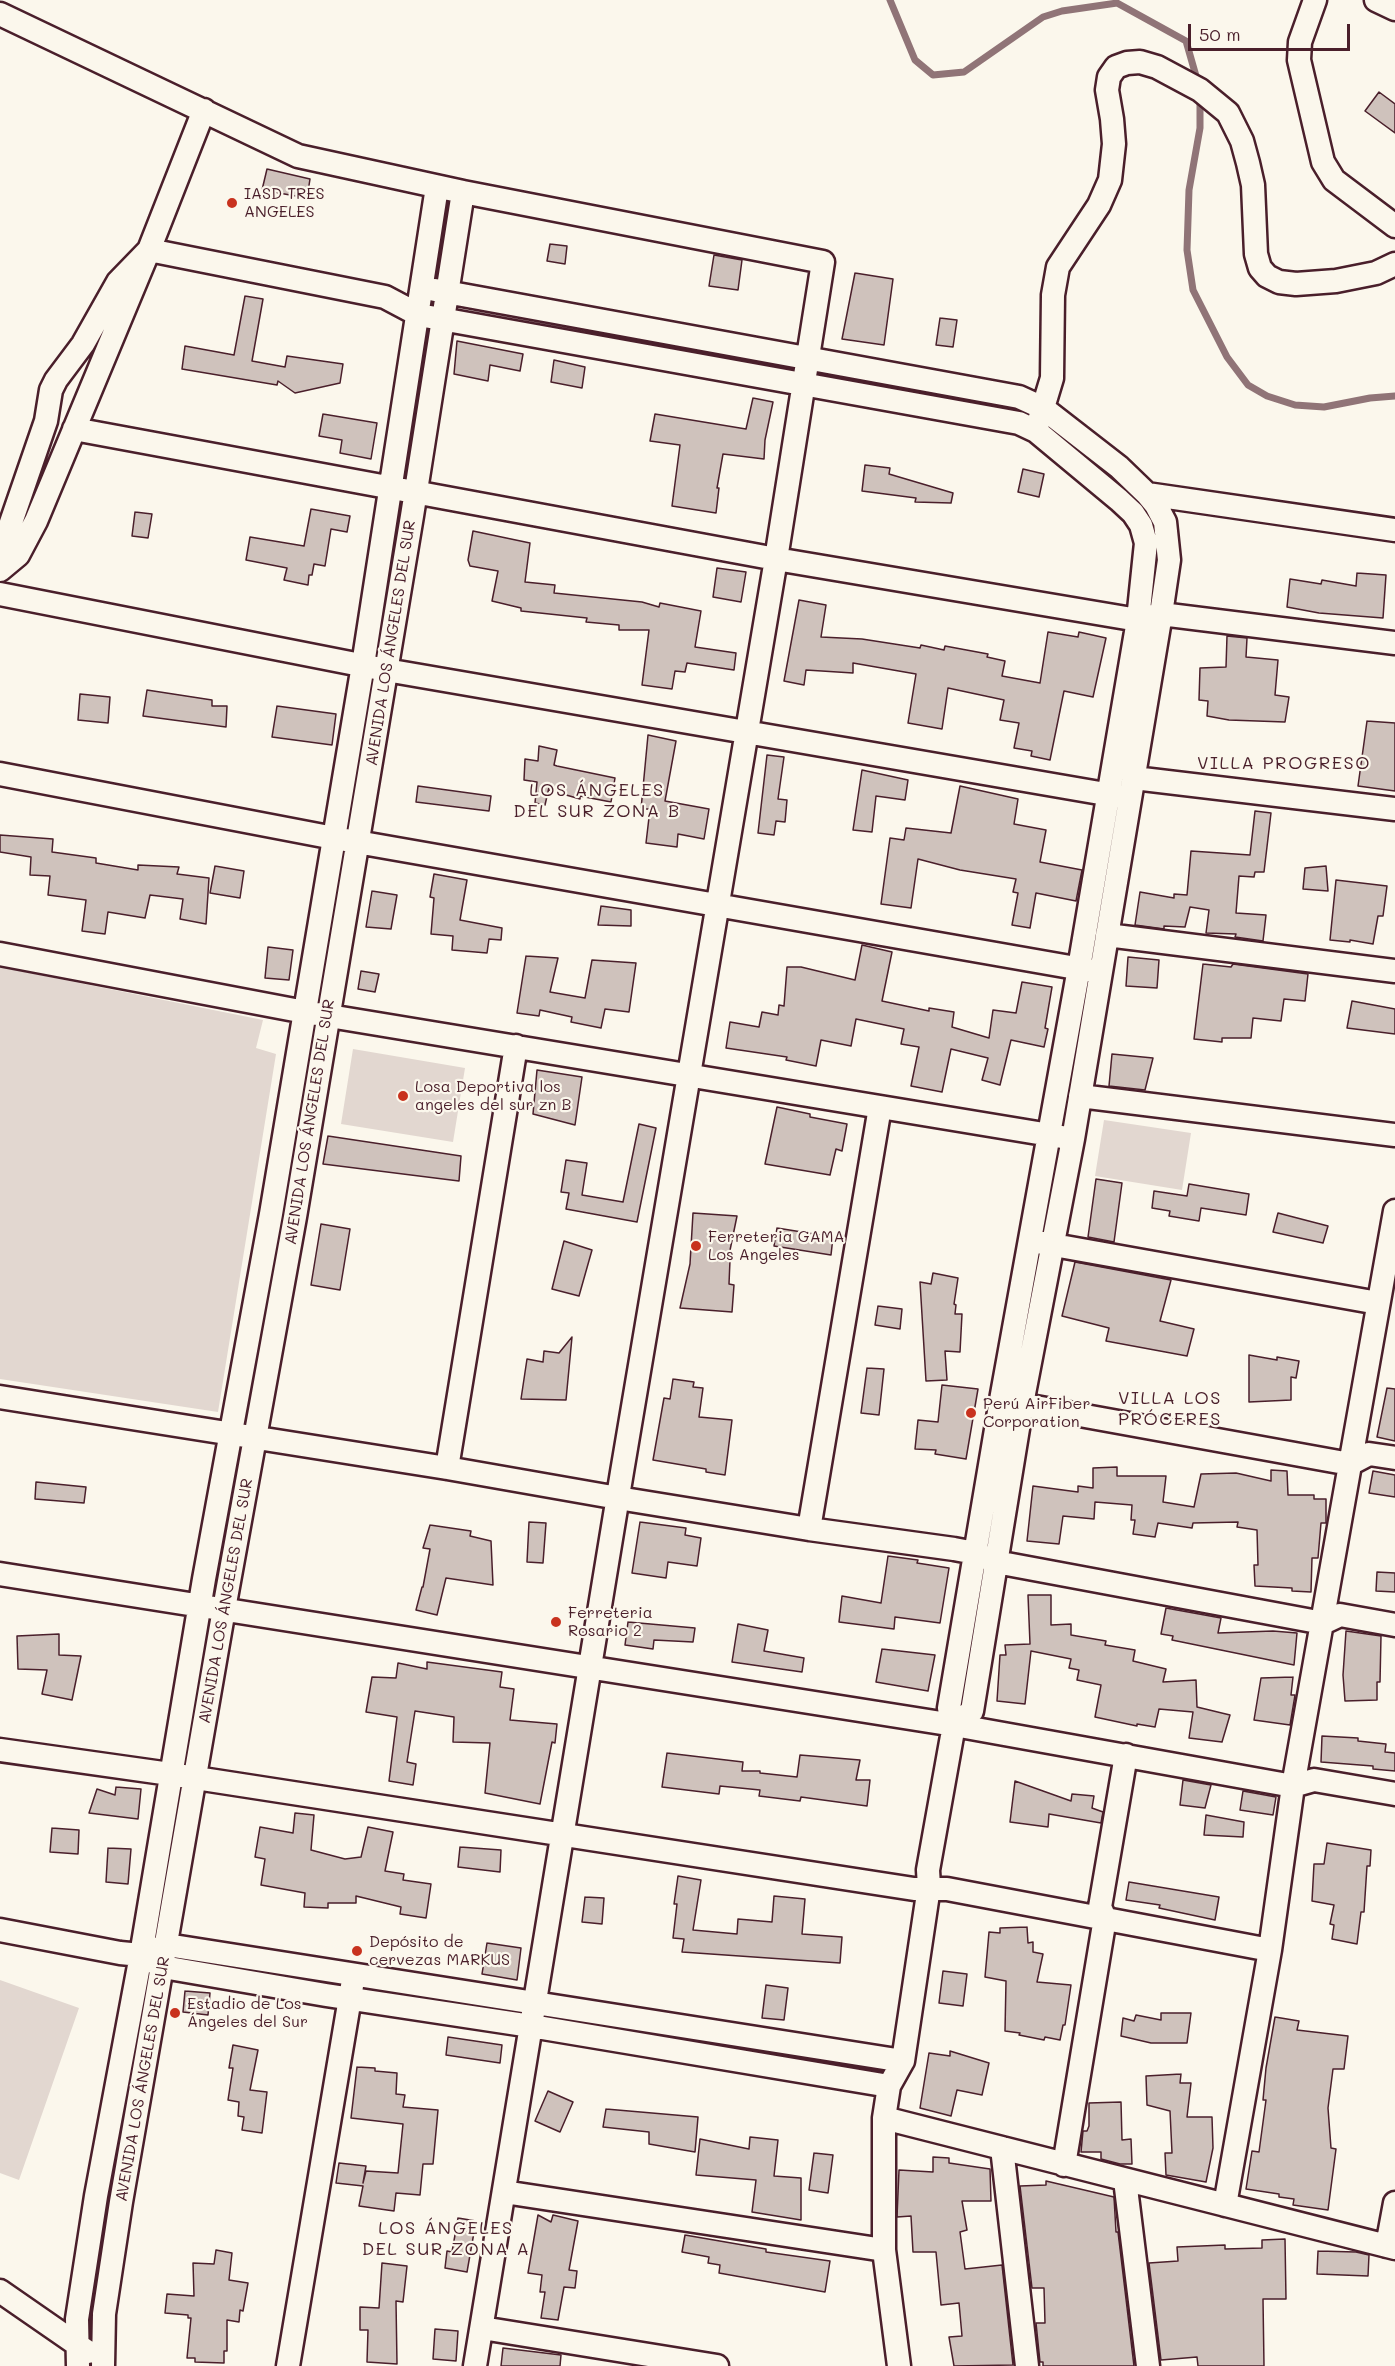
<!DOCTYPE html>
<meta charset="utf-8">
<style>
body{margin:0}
#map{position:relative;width:1395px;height:2366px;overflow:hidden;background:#fbf7ec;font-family:Mali,sans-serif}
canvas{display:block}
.scale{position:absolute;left:1188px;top:24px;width:162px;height:27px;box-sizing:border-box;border:3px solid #4a1f2b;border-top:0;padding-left:8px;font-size:18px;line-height:21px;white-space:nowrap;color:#4a1f2b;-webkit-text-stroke:4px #fbf7ec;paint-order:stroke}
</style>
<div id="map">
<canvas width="1395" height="2366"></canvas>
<div class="scale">50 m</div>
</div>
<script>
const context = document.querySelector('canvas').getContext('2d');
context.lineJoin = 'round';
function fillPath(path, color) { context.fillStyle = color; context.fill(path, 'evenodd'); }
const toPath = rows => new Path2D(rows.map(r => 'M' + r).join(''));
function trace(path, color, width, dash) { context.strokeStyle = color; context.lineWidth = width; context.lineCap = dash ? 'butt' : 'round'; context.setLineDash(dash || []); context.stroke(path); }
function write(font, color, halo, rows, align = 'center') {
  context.font = font + ' Mali,sans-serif'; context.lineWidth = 4.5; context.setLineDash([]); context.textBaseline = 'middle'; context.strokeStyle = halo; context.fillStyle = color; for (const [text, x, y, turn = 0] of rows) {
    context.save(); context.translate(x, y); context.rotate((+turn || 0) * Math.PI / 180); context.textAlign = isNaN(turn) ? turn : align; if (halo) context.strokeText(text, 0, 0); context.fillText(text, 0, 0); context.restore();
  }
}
const green = toPath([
 [474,309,777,364,777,370,473,315],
 [424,347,430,348,412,463,406,462],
 [835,374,1006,404,1005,411,834,381],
 [0,967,263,1020,256,1048,276,1054,218,1412,0,1379],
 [308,1046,314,1046,251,1410,246,1409],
 [353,1049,465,1068,453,1142,341,1124],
 [1104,1120,1191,1133,1182,1190,1095,1176],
 [0,1980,79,2008,19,2180,0,2173],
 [141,2001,147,2002,94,2312,89,2311,106,2199],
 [561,2017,830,2060,829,2065,561,2023]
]);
const stream = toPath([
 [890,0,915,60,933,75,964,72,1043,17,1062,11,1117,3,1186,41,1198,83],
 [1200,97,1200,128,1189,190,1187,250,1193,290,1227,357,1248,385,1267,396,1295,405,1324,407,1370,398,1395,396]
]);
const building = toPath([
 [1379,92,1395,104,1395,133,1365,111,1379,92],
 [267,169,310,179,307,198,262,190,267,169],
 [550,244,567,246,565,264,547,261,550,244],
 [714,255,742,260,738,290,709,286,714,255],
 [855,273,893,279,884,345,842,339,855,273],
 [245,296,263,299,252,361,285,367,287,356,343,364,340,383,295,393,278,381,277,385,182,369,185,346,234,355,245,296],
 [940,318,957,320,953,347,936,345,940,318],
 [457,341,523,354,520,371,490,365,488,381,454,374,457,341],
 [554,360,585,367,582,388,551,382,554,360],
 [753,398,773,402,765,440,764,459,723,454,717,488,719,488,716,513,672,506,680,445,650,441,655,414,746,429,753,398],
 [323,414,377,423,371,459,340,453,342,440,319,436,323,414],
 [865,465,890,468,889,474,953,493,951,503,915,502,916,498,862,491,865,465],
 [1023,469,1044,474,1039,497,1018,492,1023,469],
 [311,509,350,516,347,532,331,529,325,566,314,564,312,575,309,575,308,585,284,580,287,568,246,560,250,537,304,546,311,509],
 [135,512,152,514,148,538,132,536,135,512],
 [473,531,530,543,525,582,555,585,554,593,642,602,659,607,660,603,701,611,695,647,736,653,734,670,687,663,685,672,675,671,672,689,642,685,649,630,619,630,619,625,586,622,587,618,521,611,521,608,492,601,498,571,470,566,468,560,473,531],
 [717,568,746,572,741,602,713,597,717,568],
 [1357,573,1386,575,1383,618,1319,613,1287,607,1290,579,1321,584,1322,580,1356,586,1357,573],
 [799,600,826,605,821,637,862,639,920,648,921,645,944,650,945,646,988,654,987,657,1005,661,1002,676,1040,683,1048,632,1078,637,1079,632,1106,638,1093,697,1064,691,1050,760,1031,756,1032,751,1014,748,1019,723,1000,720,1004,700,948,688,942,729,908,723,916,674,853,663,853,673,806,670,804,685,784,681,799,600],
 [1227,636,1247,638,1246,657,1278,660,1275,695,1289,697,1285,722,1229,720,1207,716,1208,701,1199,700,1200,668,1226,667,1227,636],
 [147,690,212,700,212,706,227,706,226,727,143,716,147,690],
 [80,694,110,697,108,723,78,720,80,694],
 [277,706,336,714,332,745,272,737,277,706],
 [1367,721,1395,723,1395,791,1358,786,1367,721],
 [648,735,676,741,665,801,709,809,704,839,678,834,677,847,646,843,650,809,641,809,648,735],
 [539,746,557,750,554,765,557,766,615,778,611,802,580,796,580,799,549,790,550,783,545,805,535,803,537,782,524,780,525,759,538,761,539,746],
 [767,755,784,757,778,799,787,800,785,822,776,821,774,835,758,833,767,755],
 [862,770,908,780,905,800,876,796,872,832,853,830,862,770],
 [418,786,491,796,489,811,416,802,418,786],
 [960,786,1018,799,1014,824,1046,830,1040,862,1082,870,1076,901,1036,893,1030,928,1012,925,1018,893,1013,892,1016,879,960,870,918,859,911,908,881,904,890,838,904,840,906,828,951,833,960,786],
 [1255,811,1271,813,1264,872,1255,872,1254,877,1239,876,1236,913,1266,915,1263,941,1235,937,1236,934,1206,933,1209,910,1190,907,1185,927,1164,926,1164,929,1135,925,1140,892,1174,898,1174,894,1187,895,1191,851,1250,855,1255,811],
 [0,835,53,839,52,852,96,858,96,863,138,870,138,865,179,867,177,874,209,878,206,924,180,919,183,899,150,895,145,918,108,912,105,934,82,931,86,900,48,895,50,876,30,875,31,857,0,852,0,835],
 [215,866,244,871,240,898,210,893,215,866],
 [1326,866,1328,891,1303,889,1305,868,1326,866],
 [434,874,467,880,460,920,502,928,501,940,489,939,487,953,452,950,453,936,431,934,434,898,430,897,434,874],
 [1336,880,1387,886,1383,916,1378,916,1373,944,1350,940,1350,942,1330,940,1336,880],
 [372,891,397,895,391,929,366,927,372,891],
 [601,906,631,910,631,926,598,925,601,906],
 [862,945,892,952,882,1001,929,1011,929,1008,954,1012,952,1027,989,1038,993,1010,1016,1013,1022,982,1052,987,1045,1028,1048,1029,1044,1047,1011,1040,1000,1085,982,1080,988,1058,951,1049,942,1092,911,1086,919,1047,901,1044,904,1029,856,1019,851,1046,821,1040,816,1066,786,1060,787,1057,726,1048,730,1022,759,1027,762,1012,778,1015,779,1005,784,1006,787,967,801,967,855,980,862,945],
 [268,947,293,950,289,980,265,978,268,947],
 [526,956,558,958,550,992,585,998,592,960,636,963,629,1012,605,1009,601,1028,571,1022,572,1017,540,1010,539,1016,517,1013,526,956],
 [1128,957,1159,960,1157,988,1126,986,1128,957],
 [1203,964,1231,967,1233,964,1308,974,1305,1001,1284,999,1281,1021,1253,1018,1251,1038,1222,1038,1222,1042,1194,1039,1203,964],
 [361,971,379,974,375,992,358,989,361,971],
 [1352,1001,1395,1009,1395,1034,1347,1028,1352,1001],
 [1112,1054,1153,1058,1145,1090,1109,1086,1112,1054],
 [537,1070,582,1077,575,1125,533,1114,537,1070],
 [777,1107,810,1114,810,1117,847,1124,842,1151,836,1149,830,1175,765,1164,777,1107],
 [639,1124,656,1128,637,1222,566,1209,569,1193,561,1192,566,1160,587,1163,582,1195,623,1202,639,1124],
 [328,1136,461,1156,459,1181,323,1164,328,1136],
 [1096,1179,1122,1183,1114,1242,1088,1237,1096,1179],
 [1189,1184,1249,1194,1246,1215,1201,1208,1199,1221,1169,1216,1170,1211,1152,1208,1154,1191,1187,1196,1189,1184],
 [693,1213,737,1216,728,1260,730,1260,729,1284,734,1285,732,1312,680,1308,690,1264,693,1213],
 [1278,1213,1328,1226,1323,1243,1273,1232,1278,1213],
 [321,1224,350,1229,340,1290,311,1285,321,1224],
 [777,1228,833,1237,831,1255,774,1246,777,1228],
 [564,1241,592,1250,579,1296,552,1289,564,1241],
 [1075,1262,1171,1280,1160,1321,1194,1329,1187,1356,1106,1341,1109,1328,1062,1316,1075,1262],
 [933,1273,958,1278,954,1304,956,1305,955,1314,962,1314,960,1352,945,1351,947,1380,926,1381,920,1282,931,1284,933,1273],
 [878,1306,902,1309,900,1329,875,1325,878,1306],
 [572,1337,566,1400,521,1399,527,1359,543,1362,544,1351,559,1353,572,1337],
 [1249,1355,1277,1360,1277,1357,1299,1361,1296,1378,1291,1377,1291,1400,1249,1402,1249,1355],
 [867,1368,884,1369,879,1415,861,1413,867,1368],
 [673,1379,694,1382,693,1387,703,1388,699,1417,732,1420,725,1475,706,1472,706,1469,653,1460,664,1398,670,1399,673,1379],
 [942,1385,978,1389,966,1459,935,1454,936,1450,915,1449,918,1420,938,1422,942,1385],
 [1387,1388,1395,1389,1395,1441,1377,1437,1387,1388],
 [1117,1467,1117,1476,1166,1476,1163,1502,1194,1507,1201,1474,1236,1473,1271,1481,1271,1470,1287,1471,1288,1495,1314,1495,1314,1499,1326,1499,1326,1523,1321,1523,1318,1558,1312,1558,1311,1592,1292,1591,1292,1588,1255,1586,1254,1565,1258,1565,1257,1530,1237,1527,1238,1522,1193,1523,1192,1528,1158,1523,1155,1537,1133,1534,1135,1520,1131,1520,1132,1505,1095,1502,1094,1519,1063,1516,1059,1544,1027,1541,1033,1486,1078,1492,1078,1486,1093,1488,1093,1468,1117,1467],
 [1373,1471,1395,1475,1395,1497,1369,1493,1373,1471],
 [36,1482,86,1487,84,1503,35,1499,36,1482],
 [529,1522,546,1523,543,1563,527,1562,529,1522],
 [640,1522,686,1528,685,1535,701,1538,697,1566,668,1562,666,1578,632,1573,640,1522],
 [430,1525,471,1531,470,1536,491,1541,493,1585,446,1578,437,1615,416,1610,422,1587,423,1587,430,1549,423,1548,430,1525],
 [888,1556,918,1560,917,1563,949,1568,940,1623,895,1617,894,1629,839,1622,842,1596,881,1603,888,1556],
 [1377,1572,1395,1573,1395,1592,1376,1591,1377,1572],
 [1028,1595,1051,1595,1051,1625,1071,1624,1071,1635,1106,1641,1105,1645,1135,1650,1133,1661,1166,1669,1163,1682,1196,1680,1197,1707,1230,1715,1222,1742,1189,1738,1193,1712,1159,1709,1155,1727,1137,1724,1137,1726,1095,1717,1101,1685,1077,1680,1079,1670,1069,1668,1071,1659,1031,1651,1025,1704,997,1701,1000,1655,1006,1655,1005,1645,1030,1644,1028,1595],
 [1166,1608,1221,1618,1218,1633,1273,1631,1297,1633,1294,1665,1172,1640,1173,1636,1161,1634,1166,1608],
 [628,1622,695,1628,693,1642,654,1640,653,1649,625,1645,628,1622],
 [738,1624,768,1630,764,1651,804,1658,802,1672,732,1662,738,1624],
 [1346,1631,1381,1636,1380,1682,1377,1682,1377,1700,1345,1701,1343,1675,1346,1631],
 [59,1634,59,1655,81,1656,72,1700,42,1694,47,1670,18,1669,17,1636,59,1634],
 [882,1649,935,1655,928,1691,876,1682,882,1649],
 [427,1662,502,1672,500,1687,514,1689,510,1720,557,1724,555,1743,552,1742,540,1804,485,1793,490,1743,453,1742,454,1717,415,1711,407,1762,416,1764,413,1785,389,1781,397,1717,366,1712,372,1677,396,1678,398,1663,427,1669,427,1662],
 [1293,1677,1291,1695,1295,1695,1290,1725,1254,1720,1261,1678,1293,1677],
 [1322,1736,1358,1738,1358,1741,1386,1744,1385,1752,1395,1753,1395,1771,1373,1769,1373,1766,1321,1762,1322,1736],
 [667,1753,743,1762,742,1771,760,1771,760,1773,797,1777,800,1755,860,1760,856,1780,870,1780,867,1806,801,1797,800,1801,759,1796,760,1790,720,1786,719,1794,662,1787,667,1753],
 [1183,1780,1211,1785,1205,1808,1180,1805,1183,1780],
 [1015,1781,1071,1801,1072,1794,1094,1796,1092,1808,1103,1812,1101,1823,1049,1814,1048,1827,1010,1822,1015,1781],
 [116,1787,141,1789,138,1819,89,1813,97,1789,115,1795,116,1787],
 [1243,1791,1276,1797,1273,1815,1240,1810,1243,1791],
 [295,1813,314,1815,311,1850,345,1859,361,1857,368,1827,393,1832,385,1871,404,1874,403,1880,431,1884,426,1918,400,1914,401,1907,356,1896,356,1903,328,1903,328,1908,304,1907,305,1893,261,1885,265,1859,255,1857,260,1827,293,1833,295,1813],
 [1206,1815,1244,1822,1243,1837,1204,1835,1206,1815],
 [52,1828,79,1830,78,1854,50,1852,52,1828],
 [1327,1843,1371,1850,1370,1866,1367,1866,1364,1912,1361,1912,1357,1944,1332,1939,1334,1925,1330,1924,1334,1905,1312,1901,1314,1864,1324,1864,1327,1843],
 [460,1847,501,1850,500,1872,458,1867,460,1847],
 [108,1848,131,1849,128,1884,106,1882,108,1848],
 [678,1876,701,1880,693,1930,737,1934,738,1919,772,1922,774,1896,805,1899,802,1934,842,1937,840,1963,682,1952,684,1939,673,1938,677,1904,674,1904,678,1876],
 [1129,1882,1219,1897,1215,1920,1159,1908,1160,1905,1126,1900,1129,1882],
 [585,1897,604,1898,602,1924,582,1922,585,1897],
 [1027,1927,1028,1943,1033,1942,1033,1952,1043,1954,1037,1982,1071,1985,1065,2025,1063,2025,1060,2040,1045,2037,1044,2040,1019,2035,1020,2033,1005,2031,1006,1981,985,1977,989,1932,1000,1933,1000,1928,1027,1927],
 [487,1943,521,1948,517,1980,482,1974,487,1943],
 [943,1971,967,1974,963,2006,939,2003,943,1971],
 [766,1985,788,1988,784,2020,762,2018,766,1985],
 [185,1991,210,1993,208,2015,183,2012,185,1991],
 [1161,2013,1191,2013,1187,2043,1151,2043,1121,2036,1123,2018,1134,2021,1136,2015,1161,2020,1161,2013],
 [1275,2017,1299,2021,1297,2030,1348,2036,1344,2069,1333,2069,1328,2108,1331,2148,1336,2149,1328,2210,1293,2205,1294,2199,1279,2197,1279,2194,1246,2189,1252,2151,1259,2152,1266,2100,1263,2100,1266,2068,1275,2017],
 [448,2037,502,2045,500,2063,446,2055,448,2037],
 [233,2045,258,2050,250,2090,267,2092,262,2133,242,2130,244,2117,238,2116,239,2102,228,2100,233,2068,229,2068,233,2045],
 [950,2051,989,2063,982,2095,957,2090,951,2116,920,2108,929,2053,950,2056,950,2051],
 [357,2067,375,2068,375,2071,397,2073,396,2094,405,2095,403,2107,438,2110,433,2164,423,2164,420,2195,396,2193,394,2211,359,2206,363,2186,336,2183,339,2163,366,2166,363,2183,366,2171,398,2173,403,2124,351,2118,357,2067],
 [1181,2074,1180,2083,1191,2083,1187,2117,1212,2117,1213,2148,1206,2182,1166,2175,1165,2153,1172,2153,1170,2111,1147,2105,1146,2076,1181,2074],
 [548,2091,573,2102,560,2132,535,2121,548,2091],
 [1121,2102,1122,2140,1131,2139,1132,2164,1120,2164,1101,2159,1101,2152,1081,2152,1083,2131,1087,2131,1089,2126,1089,2103,1121,2102],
 [606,2109,698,2117,695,2152,649,2144,649,2132,603,2127,606,2109],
 [750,2137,778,2140,774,2176,801,2178,801,2220,752,2212,756,2180,696,2175,700,2139,749,2149,750,2137],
 [814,2153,833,2155,828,2193,809,2190,814,2153],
 [933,2157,949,2158,949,2163,990,2169,991,2201,962,2201,967,2230,960,2232,965,2269,1002,2265,1013,2365,954,2366,949,2337,962,2336,959,2303,941,2305,936,2252,913,2252,911,2216,897,2217,899,2170,933,2172,933,2157],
 [1046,2181,1114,2197,1116,2232,1118,2232,1134,2366,1043,2366,1043,2362,1040,2362,1036,2323,1045,2323,1044,2288,1032,2288,1020,2186,1046,2185,1046,2181],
 [538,2215,551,2222,553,2215,578,2221,569,2270,577,2271,575,2288,564,2287,558,2320,541,2318,545,2292,540,2292,542,2275,528,2273,538,2215],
 [458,2218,476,2221,467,2272,445,2268,447,2251,452,2252,458,2218],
 [685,2235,766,2249,766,2252,830,2261,825,2292,719,2273,720,2265,708,2263,709,2257,682,2252,685,2235],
 [1285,2239,1286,2299,1263,2299,1264,2366,1198,2366,1197,2357,1161,2360,1149,2263,1178,2261,1177,2247,1225,2245,1225,2249,1262,2248,1262,2240,1285,2239],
 [216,2250,232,2253,229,2280,248,2283,243,2311,240,2310,239,2322,227,2320,227,2351,224,2351,224,2363,195,2362,195,2358,187,2358,191,2318,188,2318,188,2315,165,2313,167,2294,194,2296,193,2263,214,2264,216,2250],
 [1318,2251,1356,2252,1369,2255,1368,2276,1317,2274,1318,2251],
 [382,2263,407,2266,403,2302,396,2301,397,2364,367,2362,368,2330,360,2330,360,2307,379,2308,382,2263],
 [435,2329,458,2331,456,2361,433,2359,435,2329],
 [503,2348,561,2355,560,2366,501,2366,503,2348]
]);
const minor = toPath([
 [1315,0,1300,42,1299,60,1323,162,1334,180,1395,226],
 [1376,0,1395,9],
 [0,14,298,156,463,192,412,516,295,1217,224,1609,121,2202,104,2314,103,2366],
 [463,192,823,262,776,559,622,1472,475,2366],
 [435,290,1019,397,1043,408,1119,467,1147,494,1156,505,1165,522,1169,560,1161,614,1073,1139,1022,1404,972,1711,954,1725],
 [1039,421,1052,378,1053,295,1058,267,1099,205,1110,180,1114,144,1112,119,1107,90,1109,77,1116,67,1127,63,1140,62,1157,67,1200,90,1228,113,1242,141,1248,163,1253,185,1256,254,1260,268,1267,276,1279,282,1296,284,1336,281,1376,273,1395,264],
 [74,429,776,559,1138,620,1161,614,1395,643],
 [1147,494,1395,530],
 [2,568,5,540,46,421,51,390,56,380,83,344,118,282,149,250,385,297,419,315,1019,423,1036,431,1119,500,1133,513,1141,525,1146,543,1138,620,1079,968,1001,1400,949,1708,954,1725,928,1870,929,1887,903,2061,889,2086,884,2118,884,2250,899,2366],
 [0,570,18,555,36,521,149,250,204,110],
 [0,594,386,670,1123,797],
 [0,774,334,838,1093,971],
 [1134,778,1395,809],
 [1107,935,1395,971],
 [0,954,305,1012,1062,1137],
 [1080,1096,1395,1135],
 [1037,1242,1378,1303],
 [0,1397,447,1468,618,1498,809,1529,954,1549,975,1553,996,1562,1323,1623,1340,1615,1395,1625],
 [1008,1402,1350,1464,1369,1454,1395,1458],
 [447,1468,516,1046],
 [809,1529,880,1107],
 [0,1574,954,1725,1293,1786,1314,1780,1395,1794],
 [0,1750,170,1774,914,1889,947,1889,1270,1950],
 [0,1930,120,1953,141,1955,167,1945,903,2061],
 [150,1960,163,1967,326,1995,531,2026,889,2086],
 [884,2118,1395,2248],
 [1002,2148,1027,2366],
 [1064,2165,1105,1918,1100,1907,1126,1755],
 [1125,2180,1148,2366],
 [504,2192,884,2250],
 [1225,2205,1270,1950,1293,1786,1395,1211],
 [1387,2246,1395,2203],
 [0,2291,88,2352],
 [482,2328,717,2366],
 [78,2366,77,2319,96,2196,141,1955,204,1579,271,1214,363,665,437,187],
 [288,2366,352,1986]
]);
const markers = [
 [232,203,6,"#c8321e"],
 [403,1096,6,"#c8321e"],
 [696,1246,6,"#c8321e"],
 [971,1413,6,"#c8321e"],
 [556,1622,6,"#c8321e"],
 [357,1951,6,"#c8321e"],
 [175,2013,6,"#c8321e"]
];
const poiNames = [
 ["IASD TRES",244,194],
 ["ANGELES",244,212],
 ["Losa Deportiva los",415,1087],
 ["angeles del sur zn B",415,1105],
 ["Ferreteria GAMA",708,1237],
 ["Los Angeles",708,1255],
 ["Perú AirFiber",983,1404],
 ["Corporation",983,1422],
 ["Ferreteria",568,1613],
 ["Rosario 2",568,1631],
 ["Depósito de",369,1942],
 ["cervezas MARKUS",369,1960],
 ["Estadio de Los",187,2004],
 ["Ángeles del Sur",187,2022]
];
const streetNames = [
 ["AVENIDA LOS ÁNGELES DEL SUR",391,643,-81],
 ["AVENIDA LOS ÁNGELES DEL SUR",310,1122,-81],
 ["AVENIDA LOS ÁNGELES DEL SUR",226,1601,-80],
 ["AVENIDA LOS ÁNGELES DEL SUR",143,2079,-80]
];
const neighbourhoodNames = [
 ["VILLA PROGRESO",1284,763],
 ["LOS ÁNGELES",597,790],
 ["DEL SUR ZONA B",597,811],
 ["VILLA LOS",1170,1398],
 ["PRÓCERES",1170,1419],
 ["LOS ÁNGELES",446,2228],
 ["DEL SUR ZONA A",446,2249]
];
fillPath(green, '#e2d7d0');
trace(stream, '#907477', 7);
fillPath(building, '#cfc2bc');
trace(building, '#4a1f2b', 1.5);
trace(minor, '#4a1f2b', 27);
trace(minor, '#fbf7ec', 22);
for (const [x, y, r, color] of markers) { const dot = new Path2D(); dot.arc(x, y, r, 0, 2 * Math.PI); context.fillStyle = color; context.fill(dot); trace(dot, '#fbf7ec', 2); }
write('16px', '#4a1f2b', '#fbf7ec', poiNames, 'left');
write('16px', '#4a1f2b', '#fbf7ec', streetNames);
context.letterSpacing = '1.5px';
write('18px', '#4a1f2b', '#fbf7ec', neighbourhoodNames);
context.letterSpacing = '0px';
</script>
